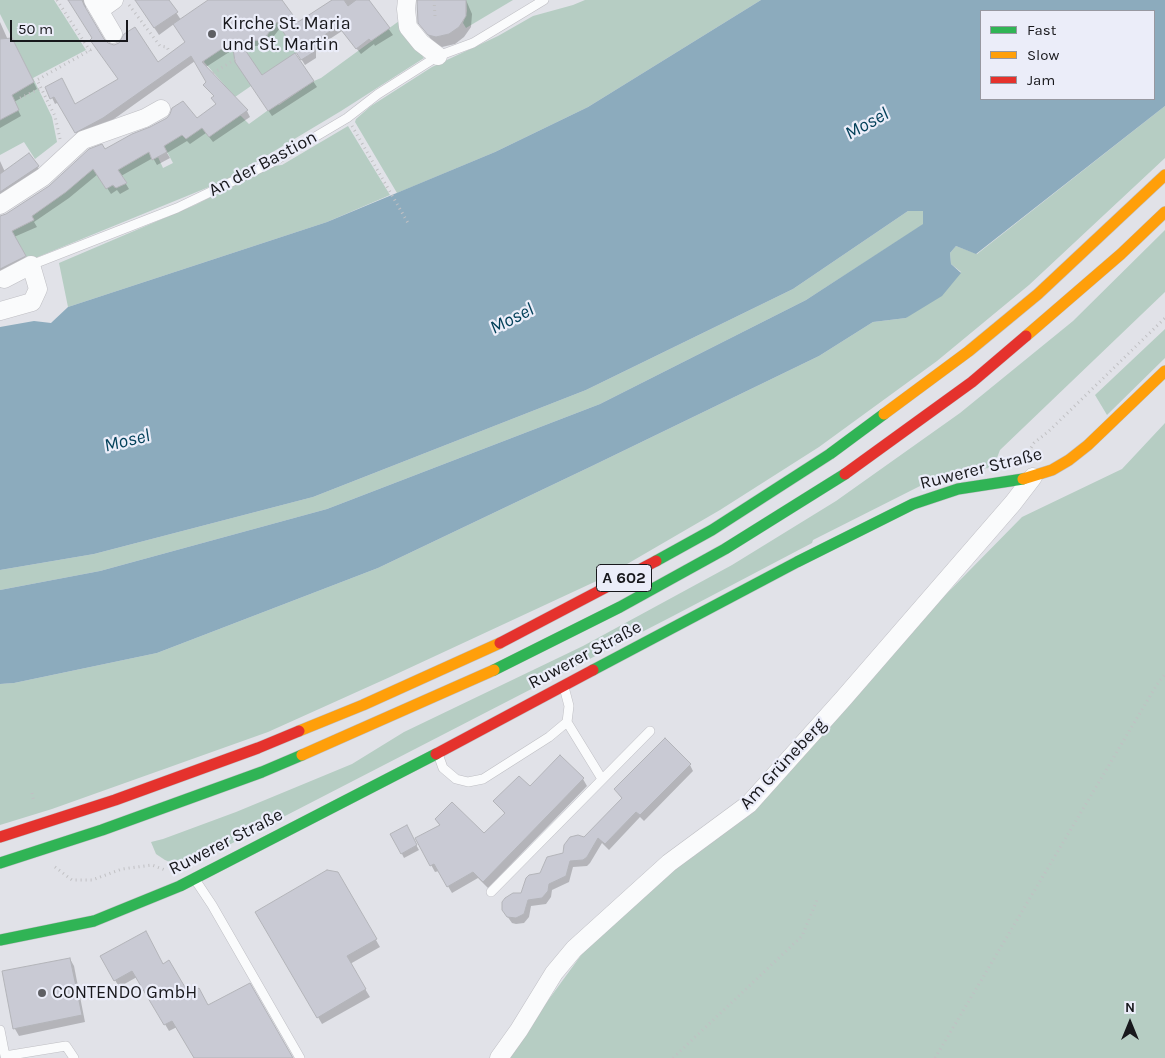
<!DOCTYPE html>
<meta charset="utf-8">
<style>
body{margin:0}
#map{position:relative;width:1165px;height:1058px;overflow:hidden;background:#e1e2e8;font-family:Karla,sans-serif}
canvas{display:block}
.legend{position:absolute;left:980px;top:10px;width:175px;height:90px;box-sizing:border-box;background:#ebedf9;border:1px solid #9798a1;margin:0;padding:6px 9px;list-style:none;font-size:15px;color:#18181c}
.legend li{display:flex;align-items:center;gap:10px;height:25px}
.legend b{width:25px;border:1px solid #9798a1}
.north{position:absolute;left:1105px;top:998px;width:50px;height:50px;-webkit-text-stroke:4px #ebedf9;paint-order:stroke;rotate:0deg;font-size:14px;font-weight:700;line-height:20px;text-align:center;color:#18181c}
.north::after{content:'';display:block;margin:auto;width:18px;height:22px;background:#18181c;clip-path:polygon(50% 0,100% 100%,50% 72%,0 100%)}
.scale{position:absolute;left:10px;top:20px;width:118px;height:22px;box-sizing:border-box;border:2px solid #18181c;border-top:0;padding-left:6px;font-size:15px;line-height:18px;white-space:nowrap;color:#18181c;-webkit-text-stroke:4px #ebedf9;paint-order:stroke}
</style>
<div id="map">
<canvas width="1165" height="1058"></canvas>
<ul class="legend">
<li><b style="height:6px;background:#30b455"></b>Fast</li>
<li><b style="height:6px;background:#ff9f0a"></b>Slow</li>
<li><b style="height:6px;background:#e5322d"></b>Jam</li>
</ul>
<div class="north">N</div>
<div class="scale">50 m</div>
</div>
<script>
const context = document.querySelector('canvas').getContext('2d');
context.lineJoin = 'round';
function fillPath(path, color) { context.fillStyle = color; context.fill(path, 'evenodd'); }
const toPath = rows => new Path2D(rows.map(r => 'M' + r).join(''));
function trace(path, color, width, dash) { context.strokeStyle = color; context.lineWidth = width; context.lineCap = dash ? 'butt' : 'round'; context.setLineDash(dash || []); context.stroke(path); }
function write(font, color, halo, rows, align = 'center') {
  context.font = font + ' Karla,sans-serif'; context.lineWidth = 4.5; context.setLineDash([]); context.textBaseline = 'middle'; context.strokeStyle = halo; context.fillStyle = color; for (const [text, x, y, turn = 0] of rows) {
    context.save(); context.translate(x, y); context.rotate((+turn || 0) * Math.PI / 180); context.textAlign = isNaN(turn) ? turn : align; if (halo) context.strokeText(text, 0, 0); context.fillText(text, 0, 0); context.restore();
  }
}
const green = toPath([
 [0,0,54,0,86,50,33,78,52,117,57,142,35,159,24,142,0,155,0,120,12,95,34,82,0,14],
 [466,0,513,0,466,28,463,23,467,11],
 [585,0,761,0,588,107,495,152,397,193,355,122,356,119,371,106,432,67,498,36,533,16,573,5],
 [272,14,297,53,262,75,251,86,235,97,204,62,205,60,226,46,228,49,233,49,241,40,260,41,265,39,268,35],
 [399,21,424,58,341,111,226,180,28,261,21,247,6,234,34,220,32,216,67,190,95,168,115,188,127,183,118,170,149,152,152,160,158,157,163,168,173,163,164,146,182,135,186,139,200,124,209,137,240,115,249,124,278,103,279,105,314,81,321,78],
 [1165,106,1165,158,1029,285,937,361,819,447,720,510,603,578,390,677,268,732,52,809,0,825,0,684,14,683,157,653,378,568,592,466,819,356,873,322,906,318,961,272,951,264,950,253,956,246,977,254],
 [348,126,390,195,327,222,68,307,59,263,195,205,272,166,282,165],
 [908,211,924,211,924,224,806,300,600,404,327,509,100,571,0,590,0,570,94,554,313,497,586,390,793,289],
 [1165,230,1165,292,1000,450,993,468,970,469,928,482,813,540,812,543,673,616,190,865,177,865,165,860,156,854,151,842,163,839,236,812,352,764,404,732,583,646,732,565,836,501,960,413,1073,321],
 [1165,329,1165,358,1107,415,1095,395],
 [1165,423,1165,1058,506,1058,598,932,742,802,1022,517,1122,469]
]);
const water = toPath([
 [761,0,1165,0,1165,106,976,254,956,246,950,253,951,264,961,273,942,296,906,318,873,322,819,356,592,466,378,568,157,653,14,683,0,684,0,590,100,571,327,509,600,404,806,300,923,224,923,211,908,211,793,289,586,390,313,497,94,554,0,570,0,327,34,321,51,323,68,307,327,222,495,152,588,107],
 [981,11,1154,11,1154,99,981,99]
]);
const shadow = toPath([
 [69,0,88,0,86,2,86,12,107,44,158,64,186,43,174,24,159,35,136,0,168,0,181,20,210,0,280,0,297,24,332,0,368,0,393,35,375,46,374,44,361,54,342,31,316,48,316,58,305,65,281,27,266,46,241,46,261,77,313,81,317,87,272,116,240,68,234,49,206,67,247,111,250,117,213,142,206,133,190,144,187,141,167,153,170,158,157,165,153,158,121,176,129,189,120,194,117,190,111,194,98,174,69,198,34,222,37,227,14,237,28,262,0,278,0,217,6,215,105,151,197,120,217,105,215,97,205,85,208,82,195,61,107,124,79,138,59,102,55,104,47,87,75,105,120,79],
 [417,0,466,0,472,14,471,27,464,37,455,44,442,47,435,45,419,22,418,1],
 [0,22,8,40,15,45,37,89,14,102,21,116,0,128],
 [29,155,40,170,0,196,0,161,5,172],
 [690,765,693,771,644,821,640,817,609,850,602,843,590,863,587,866,573,867,569,882,552,890,551,897,546,904,531,906,529,917,524,923,516,924,512,923,507,916,541,874,584,838,622,799,615,789],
 [583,779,587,786,488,888,478,878,452,893,439,871,435,872,417,839,440,826,436,820,485,835,505,814,495,802,530,788],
 [406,827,419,850,404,858,392,834],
 [337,873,380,947,350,964,370,997,322,1024,257,912],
 [102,957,163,965,189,995,291,1058,195,1058,177,1027,169,1031,137,977,119,987],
 [70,959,74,966,85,1022,19,1036,15,1029]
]);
const building = toPath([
 [68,0,82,0,84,5,104,39,108,43,114,45,119,43,124,34,135,27,158,62,185,42,173,24,208,0,282,0,298,22,332,0,344,0,348,6,356,0,369,0,390,28,371,41,369,39,356,49,338,26,314,42,314,52,301,60,277,22,263,40,239,41,262,75,295,53,314,81,268,111,235,62,232,42,202,62,248,110,209,137,202,128,186,139,182,135,164,146,167,152,152,160,149,152,118,170,127,183,116,188,113,185,106,189,93,169,66,192,32,216,34,220,12,231,26,256,0,269,0,216,6,214,49,186,89,149,102,144,105,149,132,134,150,127,167,118,170,114,172,108,183,101,197,118,216,104,211,98,214,96,203,85,206,82,191,56,103,118,75,133,54,97,50,99,45,87,62,78,75,104,118,79,90,40,92,38,68,0],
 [135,0,169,0,178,12,154,28,135,0],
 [417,0,466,0,466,16,459,27,449,34,436,37,428,35,418,23,417,0],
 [12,38,34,82,12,95,19,110,0,120,0,39,12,38],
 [29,153,39,166,0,192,0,174,29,153],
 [665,738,691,764,640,815,636,812,605,844,598,838,587,857,583,860,570,861,566,876,549,884,548,891,542,898,528,900,524,914,516,918,507,917,502,910,502,902,505,898,513,893,521,893,526,878,529,875,540,873,547,857,563,853,564,845,570,837,578,835,584,837,622,798,614,789,665,738],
 [560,755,584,778,483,882,473,872,447,887,434,864,430,866,415,838,440,825,435,819,452,802,484,833,505,813,493,801,519,776,530,786,560,755],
 [407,825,417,845,401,854,390,834,407,825],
 [327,870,338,872,377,939,347,956,366,989,317,1018,255,912,327,870],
 [146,931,163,964,169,960,189,994,199,988,208,1005,250,983,293,1058,194,1058,172,1021,164,1025,132,971,114,981,100,956,146,931],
 [70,958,82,1015,13,1029,2,971,70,958]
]);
const path = toPath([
 [57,0,90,51],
 [434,0,435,16],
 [129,5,160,46,167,47,169,51],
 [213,73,236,59],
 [20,98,42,88],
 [352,126,408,223],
 [60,139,55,116,37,80,94,48],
 [1029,457,1029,451,1034,443,1049,431,1165,318],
 [32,793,34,802],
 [55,867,72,880,92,880,122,869,152,865,165,870],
 [673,1058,802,936,817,900],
 [935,1058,1156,686,1165,674]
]);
const lane = toPath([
 [31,265,177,208,271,163,347,118,378,94,438,56,473,43,544,0],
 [567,722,602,779],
 [438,754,443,768,456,779,468,782,483,779,549,737,567,722,569,706,564,687],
 [196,881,212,905,300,1058],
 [491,892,650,731],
 [0,1030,5,1056,66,1046,74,1058]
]);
const street = toPath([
 [93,0,113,34],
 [407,0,406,9,408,27,421,43,438,56],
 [100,10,114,0],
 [0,205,43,177,83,140,145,118,161,109],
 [0,311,32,302,38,289,31,265,4,279],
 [499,1058,519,1030,554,973,574,949,669,863,749,804,843,699,1013,503,1033,477]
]);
const fast = toPath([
 [656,561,712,530,830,454,884,414],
 [494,670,620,607,725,549,845,474],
 [593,670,797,562,913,504,958,489,1023,479],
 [0,863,102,830,262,772,302,755],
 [0,940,94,921,180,886,436,754]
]);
const slow = toPath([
 [1026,336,1121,254,1165,212],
 [884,414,969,351,1038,294,1165,175],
 [1023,479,1052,470,1069,460,1088,445,1165,371],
 [299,731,363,705,500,643],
 [302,755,494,670]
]);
const jam = toPath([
 [845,474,972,382,1026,336],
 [500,643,656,561],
 [436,754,593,670],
 [0,837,115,800,258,748,299,731]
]);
const markers = [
 [212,34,5,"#5e5f63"],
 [42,993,5,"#5e5f63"]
];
const shields = [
 [624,578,55]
];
const shieldNames = [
 ["A 602",624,578]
];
const poiNames = [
 ["Kirche St. Maria",222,24],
 ["und St. Martin",222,45],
 ["CONTENDO GmbH",52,993]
];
const streetNames = [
 ["An der Bastion",263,164,-28],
 ["Ruwerer Straße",981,469,-14],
 ["Ruwerer Straße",585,655,-28],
 ["Am Grüneberg",783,764,-47],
 ["Ruwerer Straße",226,842,-27]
];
const waterNames = [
 ["Mosel",867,124,-29],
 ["Mosel",512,319,-27],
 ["Mosel",127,441,-14]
];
fillPath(green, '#b6cdc3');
fillPath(water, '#8cabbd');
fillPath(shadow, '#0003');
fillPath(building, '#c9cad4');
trace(building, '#b3b4b9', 1);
trace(lane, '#bebec3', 10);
trace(street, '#bebec3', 19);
trace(fast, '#bebec3', 12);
trace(slow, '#bebec3', 12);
trace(jam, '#bebec3', 12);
trace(path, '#c0c0c3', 3, [1, 4]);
trace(lane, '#fafbfc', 9);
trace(street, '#fafbfc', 18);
trace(fast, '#30b455', 11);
trace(slow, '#ff9f0a', 11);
trace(jam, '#e5322d', 11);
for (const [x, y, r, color] of markers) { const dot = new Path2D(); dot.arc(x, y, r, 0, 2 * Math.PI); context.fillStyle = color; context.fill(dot); trace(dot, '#ebedf9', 2); }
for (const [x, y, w] of shields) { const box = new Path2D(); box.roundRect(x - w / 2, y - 13.5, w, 27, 4); context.fillStyle = '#ebedf9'; context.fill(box); trace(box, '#18181c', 1); }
write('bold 16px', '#18181c', null, shieldNames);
write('18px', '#18181c', '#ebedf9', poiNames, 'left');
write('18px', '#18181c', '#ebedf9', streetNames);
write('italic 19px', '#04415a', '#ebedf9', waterNames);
</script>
